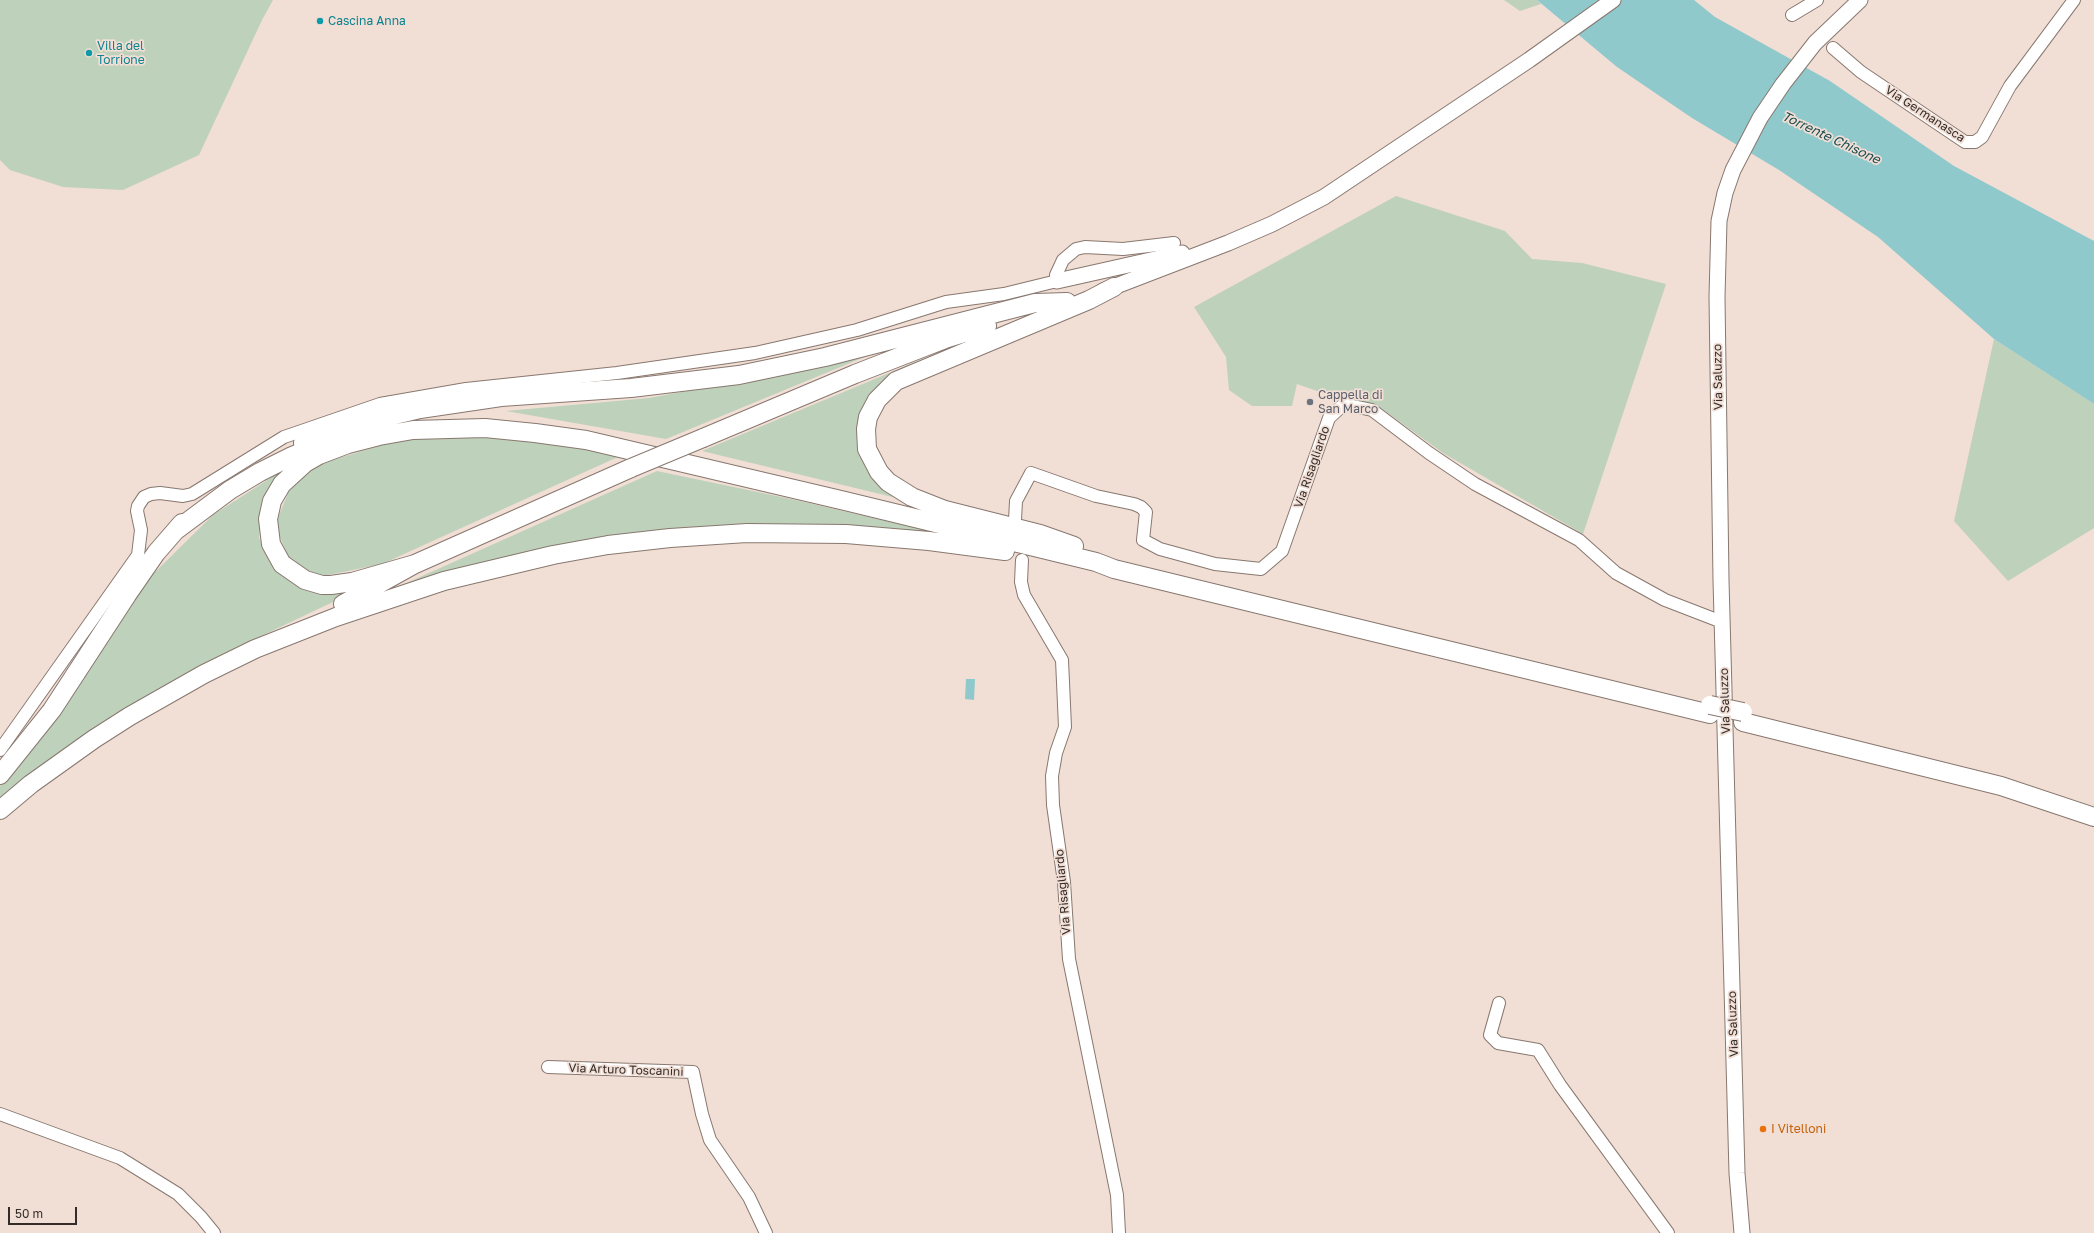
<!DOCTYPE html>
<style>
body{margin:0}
#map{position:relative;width:2094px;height:1233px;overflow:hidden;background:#f1ded5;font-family:"Golos Text",sans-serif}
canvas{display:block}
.scale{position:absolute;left:8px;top:1207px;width:69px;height:18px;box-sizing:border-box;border:2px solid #332c28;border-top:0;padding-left:5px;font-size:12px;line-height:14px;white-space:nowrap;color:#332c28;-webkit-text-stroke:3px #f1ded5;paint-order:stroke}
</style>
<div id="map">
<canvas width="2094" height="1233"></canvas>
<div class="scale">50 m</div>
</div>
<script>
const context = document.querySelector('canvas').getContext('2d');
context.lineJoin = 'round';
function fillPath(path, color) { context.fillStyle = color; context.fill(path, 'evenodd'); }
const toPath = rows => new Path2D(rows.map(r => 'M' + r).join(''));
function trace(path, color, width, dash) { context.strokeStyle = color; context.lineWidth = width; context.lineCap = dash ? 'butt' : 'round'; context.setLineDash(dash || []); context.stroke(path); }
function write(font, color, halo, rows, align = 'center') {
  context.font = font + ' "Golos Text",sans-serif'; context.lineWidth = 3.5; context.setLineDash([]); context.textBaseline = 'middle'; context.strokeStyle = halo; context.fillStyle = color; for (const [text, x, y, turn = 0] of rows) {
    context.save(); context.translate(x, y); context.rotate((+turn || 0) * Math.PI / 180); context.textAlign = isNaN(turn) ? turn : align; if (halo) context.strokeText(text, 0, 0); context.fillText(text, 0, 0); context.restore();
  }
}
const green = toPath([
 [0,0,273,0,262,20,199,155,123,190,63,187,10,170,0,160],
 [1504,0,1537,0,1541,4,1520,11],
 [1396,196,1505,231,1532,259,1582,263,1666,284,1583,534,1443,453,1382,409,1337,398,1297,384,1292,406,1252,406,1229,390,1226,357,1194,307],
 [1994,339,2094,404,2094,528,2008,581,1954,521],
 [879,351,666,439,506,411,649,398,752,379],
 [918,361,884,381,858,417,858,454,878,479,905,500,702,451],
 [412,436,519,437,620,456,382,564,318,577,290,561,275,525,289,491,316,465],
 [289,466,263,499,259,538,274,570,309,590,354,592,217,657,113,715,0,804,0,786,147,580,213,515],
 [657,471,791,499,947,535,722,526,553,546,382,594]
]);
const water = toPath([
 [1537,0,1694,0,1715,17,1830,81,1954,166,2094,241,2094,404,1994,339,1878,237,1779,170,1692,118,1617,67],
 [966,679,975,679,974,700,965,699]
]);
const minor = toPath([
 [1792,15,1817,0],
 [1833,48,1861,72,1965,142,1975,142,1982,137,2010,86,2074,0],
 [1015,520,1016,501,1031,473,1096,496,1134,504,1141,507,1146,512,1143,540,1160,549,1215,564,1261,569,1282,551,1329,418,1344,404,1372,410,1429,453,1475,484,1579,540,1616,573,1665,600,1722,622],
 [1022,560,1021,582,1024,595,1062,660,1065,727,1056,753,1052,776,1053,805,1064,882,1069,959,1117,1195,1119,1233],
 [0,750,138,555,141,530,137,511,138,506,144,497,151,494,160,493,183,496,192,494,284,437,380,404,466,389,617,373,755,353,857,330,946,302,1004,294,1057,281,1056,275,1063,260,1076,249,1085,247,1123,249,1174,243],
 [1499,1003,1490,1035,1498,1043,1538,1050,1560,1085,1668,1233],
 [548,1067,693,1072,702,1114,710,1140,749,1197,766,1233],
 [0,1114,120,1158,178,1194,201,1217,214,1233]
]);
const major = toPath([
 [1057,281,1182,253],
 [1103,291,1228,243,1272,224,1324,197,1529,60,1613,0],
 [1742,1233,1737,1173,1721,580,1717,297,1719,221,1725,193,1733,170,1760,118,1783,84,1815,43,1860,0]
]);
const highway = toPath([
 [703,438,855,374,945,339,987,326],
 [303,443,357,424,420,409,501,397,631,388,739,375,825,357,1035,303,1067,302],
 [175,531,230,490,260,472,292,456,319,445],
 [1074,546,1040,534,945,510,912,497,888,482,879,472,867,449,866,429,868,417,877,400,896,381,1089,300,1114,287],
 [415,564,352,582,331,585,322,585,305,580,282,564,271,544,268,519,272,501,282,484,305,463,319,455,348,444,379,436,413,430,485,428,535,433,586,440,845,501,1096,562,1114,569,1710,714],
 [343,604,415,564,631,468],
 [1743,722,2001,786,2094,817],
 [0,775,52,710,127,595,156,553,182,523],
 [0,810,31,784,94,739,130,716,204,674,255,649,336,617,444,581,553,555,608,545,670,538,747,533,846,534,929,541,1005,551]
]);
const highwayBridge = toPath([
 [631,468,703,438],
 [1710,705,1743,712]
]);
const markers = [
 [320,21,4,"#0f9aa8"],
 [89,53,4,"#0f9aa8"],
 [1310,402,4,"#6b7280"],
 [1763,1129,4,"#e8710a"]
];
const cultureNames = [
 ["Cascina Anna",328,21],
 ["Villa del",97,46],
 ["Torrione",97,60]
];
const streetNames = [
 ["Via Germanasca",1925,114,33],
 ["Via Saluzzo",1718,377,-91],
 ["Via Risagliardo",1312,467,-71],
 ["Via Saluzzo",1725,701,-92],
 ["Via Risagliardo",1063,892,-95],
 ["Via Saluzzo",1733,1024,-92],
 ["Via Arturo Toscanini",626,1070,2]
];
const worshipNames = [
 ["Cappella di",1318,395],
 ["San Marco",1318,409]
];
const foodNames = [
 ["I Vitelloni",1771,1129]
];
const waterNames = [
 ["Torrente Chisone",1831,138,25]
];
fillPath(green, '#bed1bb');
fillPath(water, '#90c9cc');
trace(minor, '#88786f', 14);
trace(major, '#88786f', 17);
trace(highway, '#88786f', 20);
trace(minor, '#fff', 12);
trace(major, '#fff', 15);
trace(highway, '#fff', 18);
trace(highwayBridge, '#88786f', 20, []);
trace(highwayBridge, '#fff', 18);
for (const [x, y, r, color] of markers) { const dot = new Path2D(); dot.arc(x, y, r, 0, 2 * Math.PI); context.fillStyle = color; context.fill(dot); trace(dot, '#f1ded5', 1.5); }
write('12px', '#0d838f', '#f1ded5', cultureNames, 'left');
write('12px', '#332c28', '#f1ded5', streetNames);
write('12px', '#5b616d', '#f1ded5', worshipNames, 'left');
write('12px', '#c56008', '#f1ded5', foodNames, 'left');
write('italic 13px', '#194c4f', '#f1ded5', waterNames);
</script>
